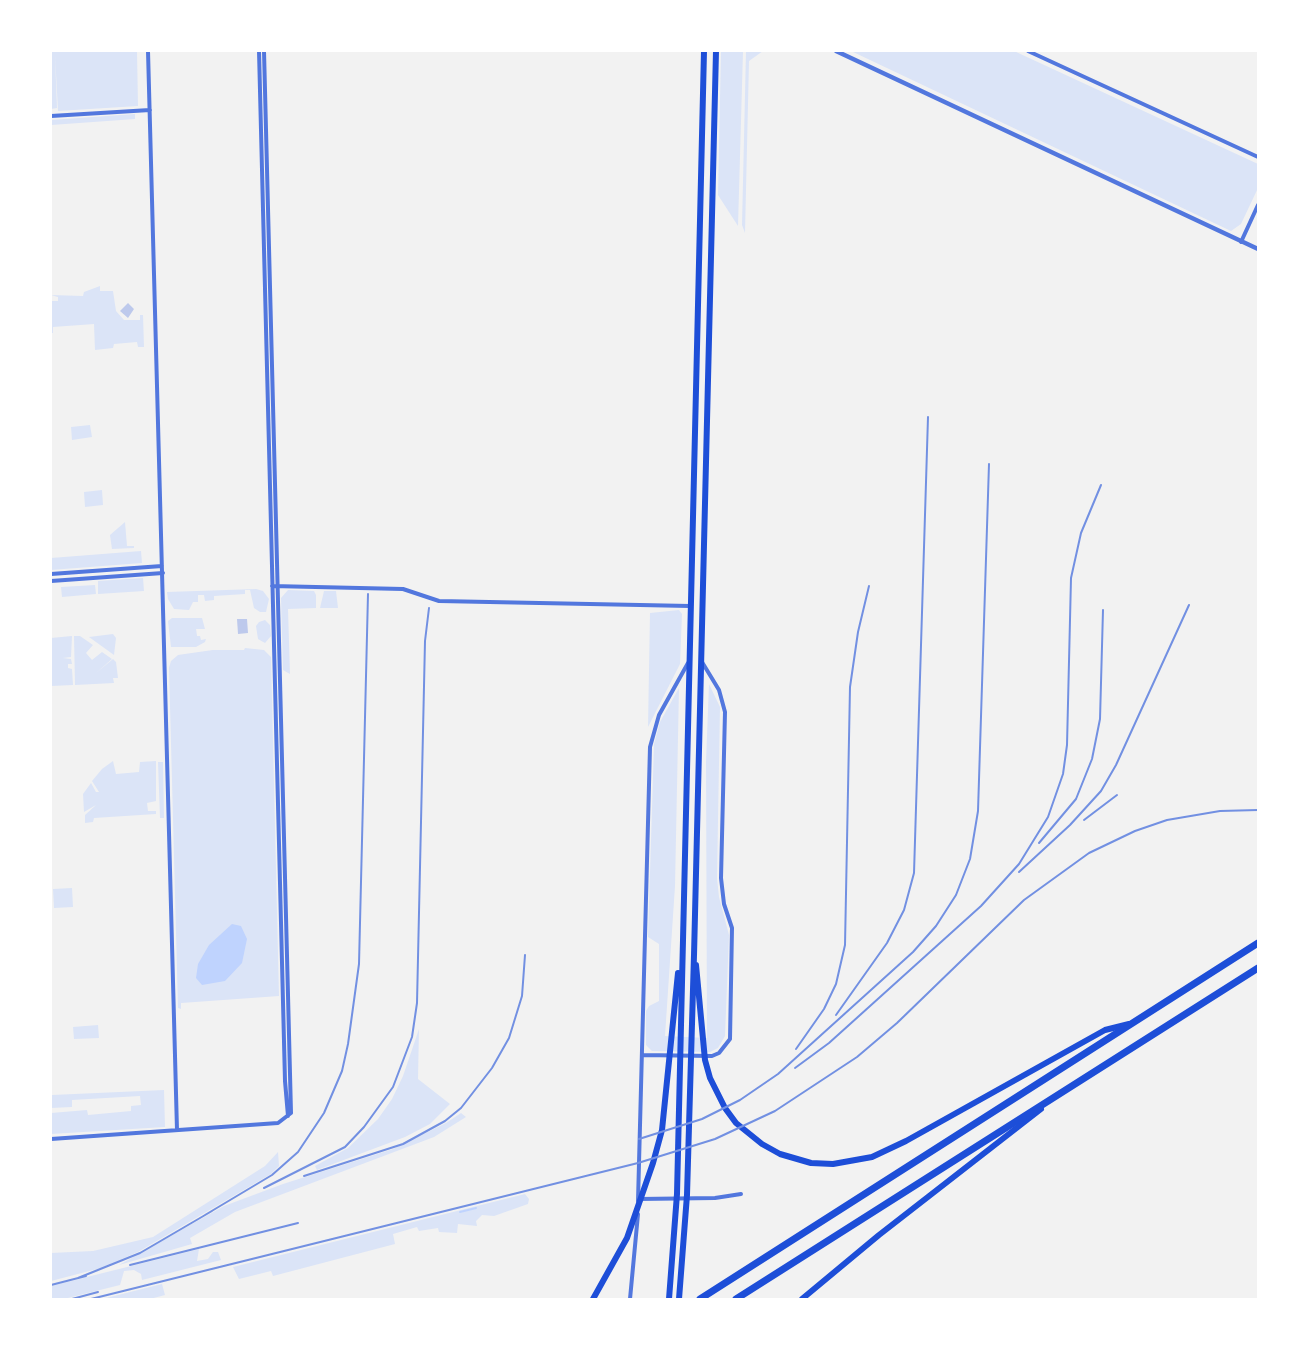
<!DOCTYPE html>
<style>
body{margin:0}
#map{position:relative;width:1309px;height:1350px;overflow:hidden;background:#f2f2f2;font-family:"Fira Sans",sans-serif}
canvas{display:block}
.frame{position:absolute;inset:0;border:52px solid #fff;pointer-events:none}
</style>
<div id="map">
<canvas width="1309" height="1350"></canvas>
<div class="frame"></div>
</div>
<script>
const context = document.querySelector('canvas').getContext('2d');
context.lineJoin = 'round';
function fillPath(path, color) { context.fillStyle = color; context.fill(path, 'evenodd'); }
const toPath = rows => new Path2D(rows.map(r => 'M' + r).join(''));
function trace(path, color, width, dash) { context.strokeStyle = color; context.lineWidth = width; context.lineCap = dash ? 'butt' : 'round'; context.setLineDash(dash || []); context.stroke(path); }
const green = toPath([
 [51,51,137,51,138,106,58,111,55,55,57,108,51,109],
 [721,51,743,51,738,226,718,195],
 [746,51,763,51,749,61,745,233,742,225],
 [851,51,1014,51,1258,164,1258,188,1241,224,1231,231],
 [135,114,135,119,51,125,51,120],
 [100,286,100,291,113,291,116,311,124,320,140,320,140,315,143,315,144,347,138,347,137,342,114,344,113,348,95,350,94,324,53,327,53,333,51,333,52,301,58,301,58,297,51,295,83,296,84,292],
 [90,425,92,437,72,440,71,427],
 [102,490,103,505,85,507,84,492],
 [125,522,127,546,134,546,134,548,112,549,110,535],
 [141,551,142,563,51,570,51,558],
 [143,578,144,591,98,594,98,581],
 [95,585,96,594,62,597,61,587],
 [256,589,263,591,269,599,266,612,260,612,254,608,250,590,245,590,245,594,214,596,214,600,205,601,204,595,198,595,198,602,193,602,189,610,174,609,168,599,167,592],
 [288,590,314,591,316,595,316,608,288,609,290,674,283,670,281,598],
 [324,591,336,591,338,608,320,608],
 [679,610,682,614,680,664,648,727,650,613],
 [172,618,202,618,205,629,196,629,197,636,200,636,201,640,206,639,205,642,196,647,171,647,168,621],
 [265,620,270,625,271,636,265,643,258,639,256,626,259,622],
 [113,634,116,638,114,655,89,637],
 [72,636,71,657,63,658,71,659,72,664,68,664,68,668,72,669,73,685,51,686,51,638],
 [74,636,80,636,93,645,86,653,92,660,102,652,112,659,96,673,113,659,116,662,118,678,113,678,114,683,75,685],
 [245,648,264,650,271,657,279,996,181,1003,181,1009,178,1008,169,668,171,661,178,655,213,650,244,650],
 [709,684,720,707,717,878,719,897,729,935,725,1036,718,1048,710,1052,652,1051,646,1045,646,1011,649,1006,659,1001,659,944,648,937,654,744,660,722,679,688,675,886,665,1036,707,1038,706,762],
 [113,761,116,774,139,772,140,762,156,761,156,801,147,803,148,811,156,811,156,814,94,818,93,822,85,823,85,815,96,805,84,812,83,794,91,783,96,792,99,792,92,781,102,769],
 [158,762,163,762,164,818,160,818],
 [72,888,73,907,54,908,53,889],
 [98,1025,99,1038,74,1039,73,1027],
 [419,1029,418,1079,450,1104,430,1124,405,1137,317,1170,315,1166,348,1148,378,1119,392,1099,403,1076],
 [164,1090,165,1127,51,1134,51,1113,87,1110,88,1115,131,1111,131,1106,141,1105,140,1096,72,1100,72,1107,51,1108,52,1095],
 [461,1113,466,1117,434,1137,235,1212,190,1238,192,1244,119,1265,224,1206,283,1184,393,1149,446,1123],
 [278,1152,279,1166,271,1174,138,1252,101,1268,51,1281,51,1253,93,1251,153,1237,265,1166],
 [525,1194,529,1199,528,1204,494,1216,482,1215,476,1221,477,1226,458,1224,457,1233,439,1232,438,1228,419,1231,417,1227,393,1234,395,1244,273,1276,271,1271,239,1279,233,1267],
 [199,1249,197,1261,208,1259,213,1252,218,1252,221,1260,142,1280,141,1274,134,1270,124,1271,120,1285,64,1299,51,1299,51,1286],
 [162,1284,165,1295,150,1299,102,1299]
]);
const water = toPath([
 [232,924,241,926,247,939,242,963,225,981,202,985,196,978,198,964,209,945]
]);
const stream = toPath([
 [460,1212,476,1208]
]);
const building = toPath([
 [128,303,134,309,128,318,120,311],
 [237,619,247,619,248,633,238,634]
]);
const minor = toPath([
 [148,51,177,1130],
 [259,51,285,1081,288,1116],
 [1028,51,1258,157],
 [51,116,150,110],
 [1241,242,1258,205],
 [51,574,162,566],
 [51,581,163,573],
 [272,586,403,589,439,601,690,606],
 [642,1055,712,1056,719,1053,730,1039,732,928,724,904,721,878,725,712,719,690,702,662],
 [51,1139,278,1123,291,1113,264,51],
 [639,1199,715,1198,741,1194],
 [638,1201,650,747,659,715,688,663],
 [630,1299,638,1214]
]);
const tertiary = toPath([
 [836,51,1258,249]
]);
const primary = toPath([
 [696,965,705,1060,710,1078,725,1108,736,1123,762,1144,780,1154,811,1163,833,1164,872,1157,906,1141,1105,1030,1129,1024],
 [593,1299,627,1238,653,1163,662,1130,678,973],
 [669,1299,677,1194,704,51],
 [679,1299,687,1195,694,955,716,51],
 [802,1299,879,1235,1041,1109]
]);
const motorway = toPath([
 [700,1299,1258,943],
 [736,1299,1258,968]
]);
const rail = toPath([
 [1084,820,1117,795],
 [1039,843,1076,799,1092,759,1100,719,1103,610],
 [1019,872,1070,825,1101,791,1116,765,1189,605],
 [836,1015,887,943,904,910,914,873,928,417],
 [796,1049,824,1009,836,984,845,945,850,687,858,632,869,586],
 [795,1068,829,1043,981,906,1019,864,1048,817,1063,774,1067,745,1071,578,1081,533,1101,485],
 [639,1139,702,1119,740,1100,778,1074,913,952,936,926,956,895,970,859,978,811,989,464],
 [304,1176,403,1144,445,1121,461,1108,492,1068,509,1038,522,996,525,955],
 [264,1188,345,1147,364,1127,393,1087,412,1037,417,1003,425,641,429,608],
 [205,1215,272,1175,298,1152,324,1113,342,1071,348,1044,359,964,368,594],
 [130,1265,298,1223],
 [78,1278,140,1253,212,1211],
 [51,1285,86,1276],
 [72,1299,98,1292],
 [91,1299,638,1163,715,1139,775,1111,857,1057,897,1023,1024,900,1089,853,1135,831,1167,820,1220,811,1258,810]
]);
fillPath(green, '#dbe4f7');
fillPath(water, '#bfd3fe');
trace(stream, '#bfd3fe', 2);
fillPath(building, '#bdc9ec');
trace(minor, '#5277de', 4);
trace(tertiary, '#5277de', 4.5);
trace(primary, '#1d4ed8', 6);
trace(motorway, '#1d4ed8', 7);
trace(rail, '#7290e2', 2);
</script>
